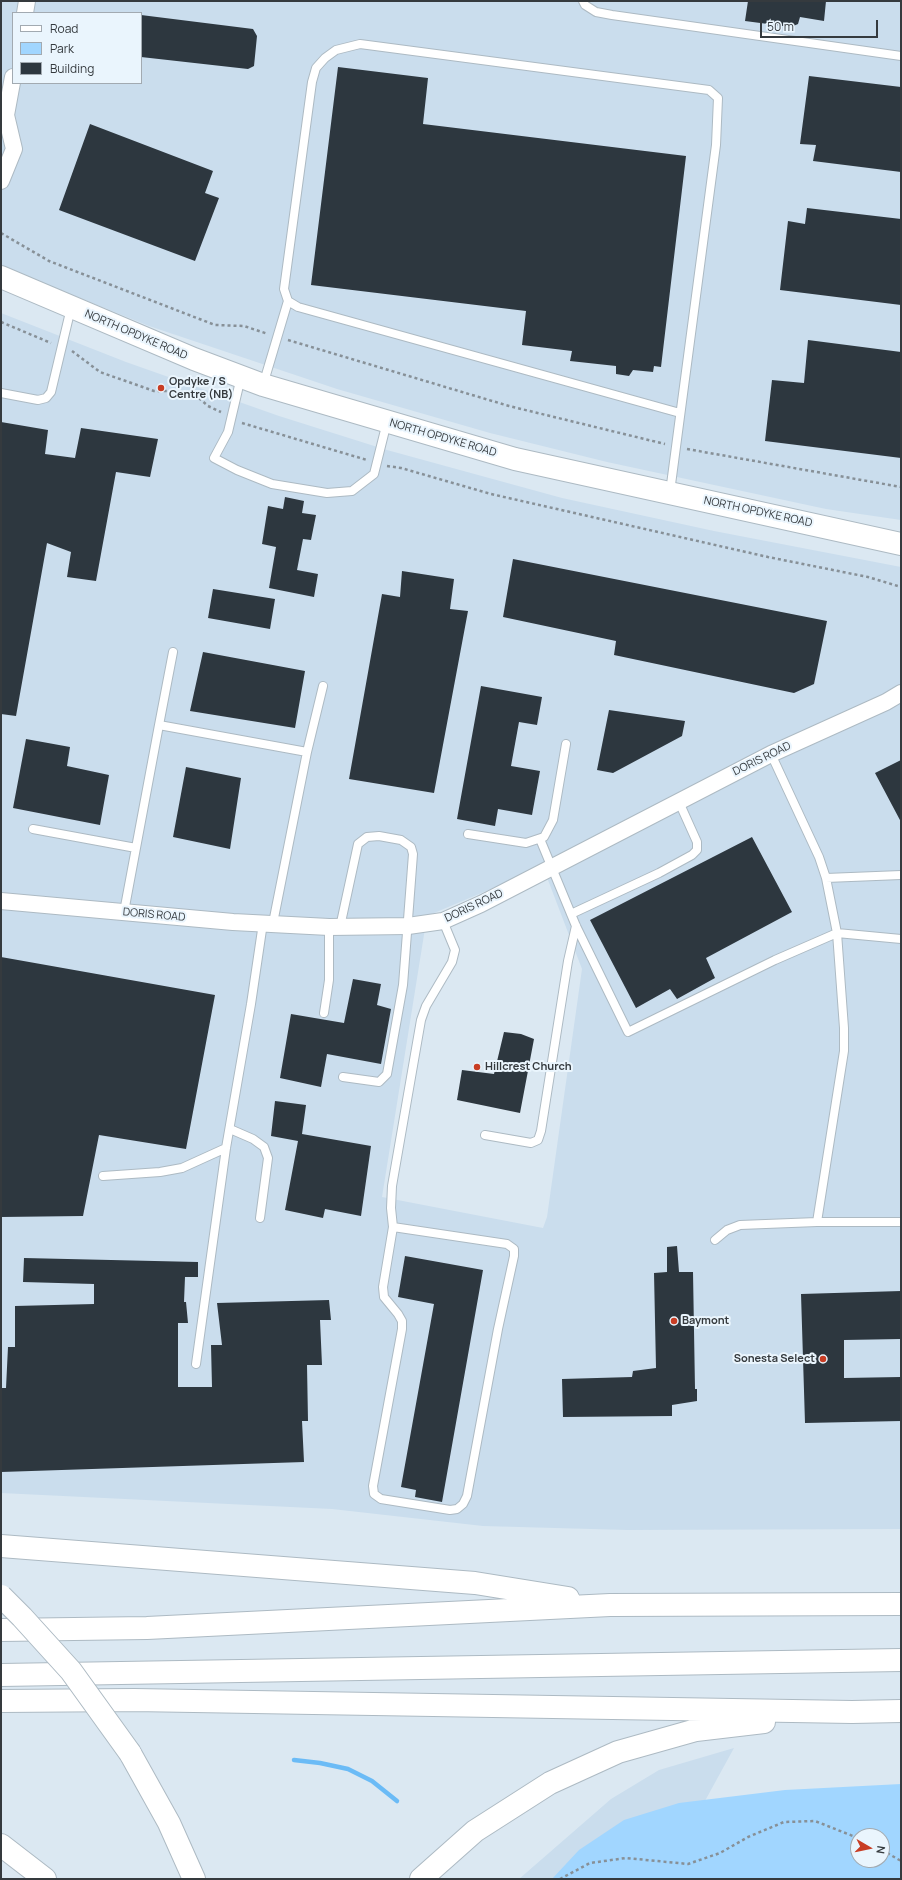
<!DOCTYPE html>
<style>
body{margin:0}
#map{position:relative;width:902px;height:1880px;overflow:hidden;background:#dbe8f2;font-family:Manrope,sans-serif}
canvas{display:block}
.frame{position:absolute;inset:0;border:2px solid #353a3e;pointer-events:none}
.legend{position:absolute;left:12px;top:12px;width:130px;height:72px;box-sizing:border-box;background:#eaf5fd;border:1px solid #a2aab1;margin:0;padding:5px 7px;list-style:none;font-size:12px;color:#353a3e}
.legend li{display:flex;align-items:center;gap:8px;height:20px}
.legend b{width:20px;border:1px solid #a2aab1}
.north{position:absolute;left:850px;top:1828px;width:40px;height:40px;box-sizing:border-box;background:#eaf5fd;border:1px solid #a2aab1;border-radius:50%;rotate:99deg;font-size:11px;font-weight:700;line-height:16px;text-align:center;color:#353a3e}
.north::after{content:'';display:block;margin:auto;width:14px;height:18px;background:#c83d24;clip-path:polygon(50% 0,100% 100%,50% 72%,0 100%)}
.scale{position:absolute;left:760px;top:20px;width:118px;height:18px;box-sizing:border-box;border:2px solid #353a3e;border-top:0;padding-left:5px;font-size:12px;line-height:14px;white-space:nowrap;color:#353a3e;-webkit-text-stroke:3px #eaf5fd;paint-order:stroke}
</style>
<div id="map">
<canvas width="902" height="1880"></canvas>
<div class="frame"></div>
<ul class="legend">
<li><b style="height:5px;background:#fff"></b>Road</li>
<li><b style="height:11px;background:#a1d6ff"></b>Park</li>
<li><b style="height:11px;background:#2d373f"></b>Building</li>
</ul>
<div class="north">N</div>
<div class="scale">50 m</div>
</div>
<script>
const context = document.querySelector('canvas').getContext('2d');
context.lineJoin = 'round';
function fillPath(path, color) { context.fillStyle = color; context.fill(path, 'evenodd'); }
const toPath = rows => new Path2D(rows.map(r => 'M' + r).join(''));
function trace(path, color, width, dash) { context.strokeStyle = color; context.lineWidth = width; context.lineCap = dash ? 'butt' : 'round'; context.setLineDash(dash || []); context.stroke(path); }
function write(font, color, halo, rows, align = 'center') {
  context.font = font + ' Manrope,sans-serif'; context.lineWidth = 4; context.setLineDash([]); context.textBaseline = 'middle'; context.strokeStyle = halo; context.fillStyle = color; for (const [text, x, y, turn = 0] of rows) {
    context.save(); context.translate(x, y); context.rotate((+turn || 0) * Math.PI / 180); context.textAlign = isNaN(turn) ? turn : align; if (halo) context.strokeText(text, 0, 0); context.fillText(text, 0, 0); context.restore();
  }
}
const built = toPath([
 [1,1,901,1,901,520,826,509,607,462,490,433,337,389,149,326,1,266],
 [13,13,141,13,141,83,13,83],
 [1,313,126,362,279,416,387,450,562,498,714,531,901,567,901,1529,627,1530,483,1526,332,1509,1,1493],
 [543,867,582,969,547,1217,543,1228,382,1197,427,916],
 [734,1748,672,1861,665,1879,519,1879,611,1799,659,1770]
]);
const green = toPath([
 [901,1784,901,1879,552,1879,579,1850,624,1820,679,1803,785,1790],
 [858,1836,882,1836,882,1860,858,1860]
]);
const stream = toPath([
 [294,1760,320,1763,348,1769,372,1781,397,1801]
]);
const building = toPath([
 [748,1,826,1,824,21,800,17,798,24,791,27,745,21],
 [141,15,253,29,257,36,254,66,248,69,141,57],
 [338,67,428,78,423,124,686,156,661,367,654,366,653,372,633,370,629,376,616,374,616,366,570,361,572,351,522,345,526,311,311,285],
 [809,76,901,87,901,172,813,161,816,145,800,144],
 [90,124,213,171,205,193,219,198,195,261,59,210],
 [807,208,901,219,901,305,780,290,788,221,805,224],
 [808,340,901,352,901,458,765,441,772,380,804,383],
 [1,422,48,430,45,454,75,458,81,428,158,439,150,477,116,472,96,581,67,577,71,552,47,543,16,716,1,714],
 [285,497,304,501,302,513,316,515,311,540,303,539,297,570,318,574,314,597,269,588,276,547,262,544,268,506,283,509],
 [513,559,827,621,814,684,794,693,614,655,616,641,503,617],
 [402,571,454,579,450,609,468,611,434,793,349,779,382,594,400,597],
 [213,589,275,599,270,629,208,618],
 [203,652,305,671,295,728,190,711],
 [481,686,542,697,537,725,519,722,511,766,540,771,532,815,498,809,495,826,457,819],
 [609,710,685,721,682,736,613,773,597,770],
 [26,739,70,747,67,766,109,775,100,825,13,808],
 [901,760,901,822,875,773],
 [186,767,241,778,230,849,173,837],
 [752,837,792,912,706,958,715,978,677,999,670,989,636,1008,590,920],
 [1,957,215,995,186,1149,99,1135,83,1216,1,1217],
 [353,979,381,984,377,1005,391,1009,381,1064,327,1054,321,1087,280,1078,291,1014,344,1023],
 [504,1032,521,1034,534,1039,520,1113,457,1100,462,1070,494,1074],
 [275,1101,306,1105,302,1134,371,1146,361,1216,325,1209,323,1218,285,1210,298,1141,271,1136],
 [677,1246,679,1272,693,1272,695,1389,697,1389,697,1401,672,1405,672,1416,563,1417,562,1379,632,1377,633,1371,656,1368,654,1273,667,1272,667,1247],
 [405,1256,483,1270,442,1502,415,1497,416,1490,401,1487,434,1304,398,1297],
 [24,1258,198,1262,198,1277,185,1277,184,1302,186,1302,188,1323,178,1323,178,1387,212,1387,211,1345,222,1345,217,1303,329,1300,331,1320,320,1320,322,1365,307,1365,308,1421,302,1421,304,1462,1,1472,1,1388,6,1388,8,1347,15,1347,15,1306,94,1304,94,1284,23,1282],
 [901,1291,901,1339,844,1340,844,1378,901,1377,901,1421,805,1423,801,1294]
]);
const path = toPath([
 [1,233,49,261,215,325,244,326,268,334],
 [1,322,51,343],
 [288,340,509,406,665,444],
 [72,351,100,372,154,391,172,391,200,399,208,406,221,412],
 [242,423,367,460],
 [687,449,901,487],
 [387,466,401,468,491,494,768,557,868,577,901,587],
 [882,1850,901,1861],
 [560,1879,590,1863,626,1858,688,1864,720,1853,748,1837,784,1822,815,1821,858,1838]
]);
const service = toPath([
 [583,1,585,5,596,12,612,15,901,56],
 [241,377,228,432,214,458,237,470,272,484,327,493,352,491,374,474,387,422],
 [263,385,288,301],
 [1,393,38,400,46,398,51,392,71,308],
 [670,492,716,145,718,98,709,90,360,44,336,50,325,58,316,68,312,82,284,289,288,301,298,307,680,413],
 [159,725,173,652],
 [307,752,323,686],
 [771,754,819,857,826,878,837,933,901,939],
 [33,829,136,848],
 [468,834,526,843,544,837,553,820,566,744],
 [540,839,576,926,628,1032,775,960,837,933,844,1028,844,1051,817,1222],
 [826,878,901,875],
 [124,912,159,725,307,752,273,923],
 [571,914,659,873,692,855,697,850,697,842,679,802],
 [340,927,358,844,367,837,379,836,401,840,411,847,413,854,403,985,387,1074,379,1082,343,1077],
 [324,1013,329,980,329,927],
 [230,1129,253,1139,264,1147,268,1158,260,1218],
 [485,1135,531,1143,538,1140,541,1131,568,961,576,926],
 [103,1176,160,1172,182,1168,226,1148],
 [393,1227,507,1244,514,1249,514,1256,498,1329,467,1496,463,1504,457,1509,450,1510,381,1499,374,1494,373,1486,402,1329,402,1321,398,1314,384,1297,383,1287,393,1227,391,1208,392,1186,421,1020,426,1006,452,962,455,950,443,921],
 [715,1240,727,1230,740,1225,817,1222,901,1222],
 [196,1364,226,1148,251,1004,263,923]
]);
const minor = toPath([
 [25,13,27,1],
 [1,181,14,149,6,115,13,77],
 [1,901,233,922,329,927,408,926,443,921,481,904,771,754,886,702,901,693]
]);
const secondary = toPath([
 [1,277,194,359,263,385,515,459,901,544]
]);
const motorway = toPath([
 [1,1546,475,1583,568,1598],
 [1,1630,147,1628,610,1605,901,1604],
 [1,1675,901,1660],
 [1,1701,134,1700,852,1712,901,1711],
 [130,1753,169,1823,194,1879],
 [1,1845,45,1879],
 [421,1879,475,1831,550,1783,618,1752,696,1730,764,1722]
]);
const motorwayBridge = toPath([
 [1,1596,22,1617,71,1671,130,1753]
]);
const markers = [
 [161,388,4,"#c83d24"],
 [477,1067,4,"#c83d24"],
 [674,1321,4,"#c83d24"],
 [823,1359,4,"#c83d24"]
];
const streetNames = [
 ["NORTH OPDYKE ROAD",136,335,23],
 ["NORTH OPDYKE ROAD",443,438,16],
 ["NORTH OPDYKE ROAD",758,512,12],
 ["DORIS ROAD",762,759,-26],
 ["DORIS ROAD",474,906,-25],
 ["DORIS ROAD",154,915,5]
];
const poiNames = [
 ["Opdyke / S",169,382],
 ["Centre (NB)",169,395],
 ["Hillcrest Church",485,1067],
 ["Baymont",682,1321],
 ["Sonesta Select",815,1359,"right"]
];
fillPath(built, '#cadded');
fillPath(green, '#a1d6ff');
trace(stream, '#6bbbf6', 4.5);
fillPath(building, '#2d373f');
trace(service, '#adbac3', 10);
trace(minor, '#adbac3', 18);
trace(secondary, '#adbac3', 24);
trace(motorway, '#adbac3', 24);
trace(path, '#879097', 2.5, [3, 3]);
trace(service, '#fff', 8);
trace(minor, '#fff', 16);
trace(secondary, '#fff', 22);
trace(motorway, '#fff', 22);
trace(motorwayBridge, '#adbac3', 24, []);
trace(motorwayBridge, '#fff', 22);
for (const [x, y, r, color] of markers) { const dot = new Path2D(); dot.arc(x, y, r, 0, 2 * Math.PI); context.fillStyle = color; context.fill(dot); trace(dot, '#eaf5fd', 1.5); }
write('11px', '#353a3e', '#eaf5fd', streetNames);
write('bold 11px', '#353a3e', '#eaf5fd', poiNames, 'left');
</script>
